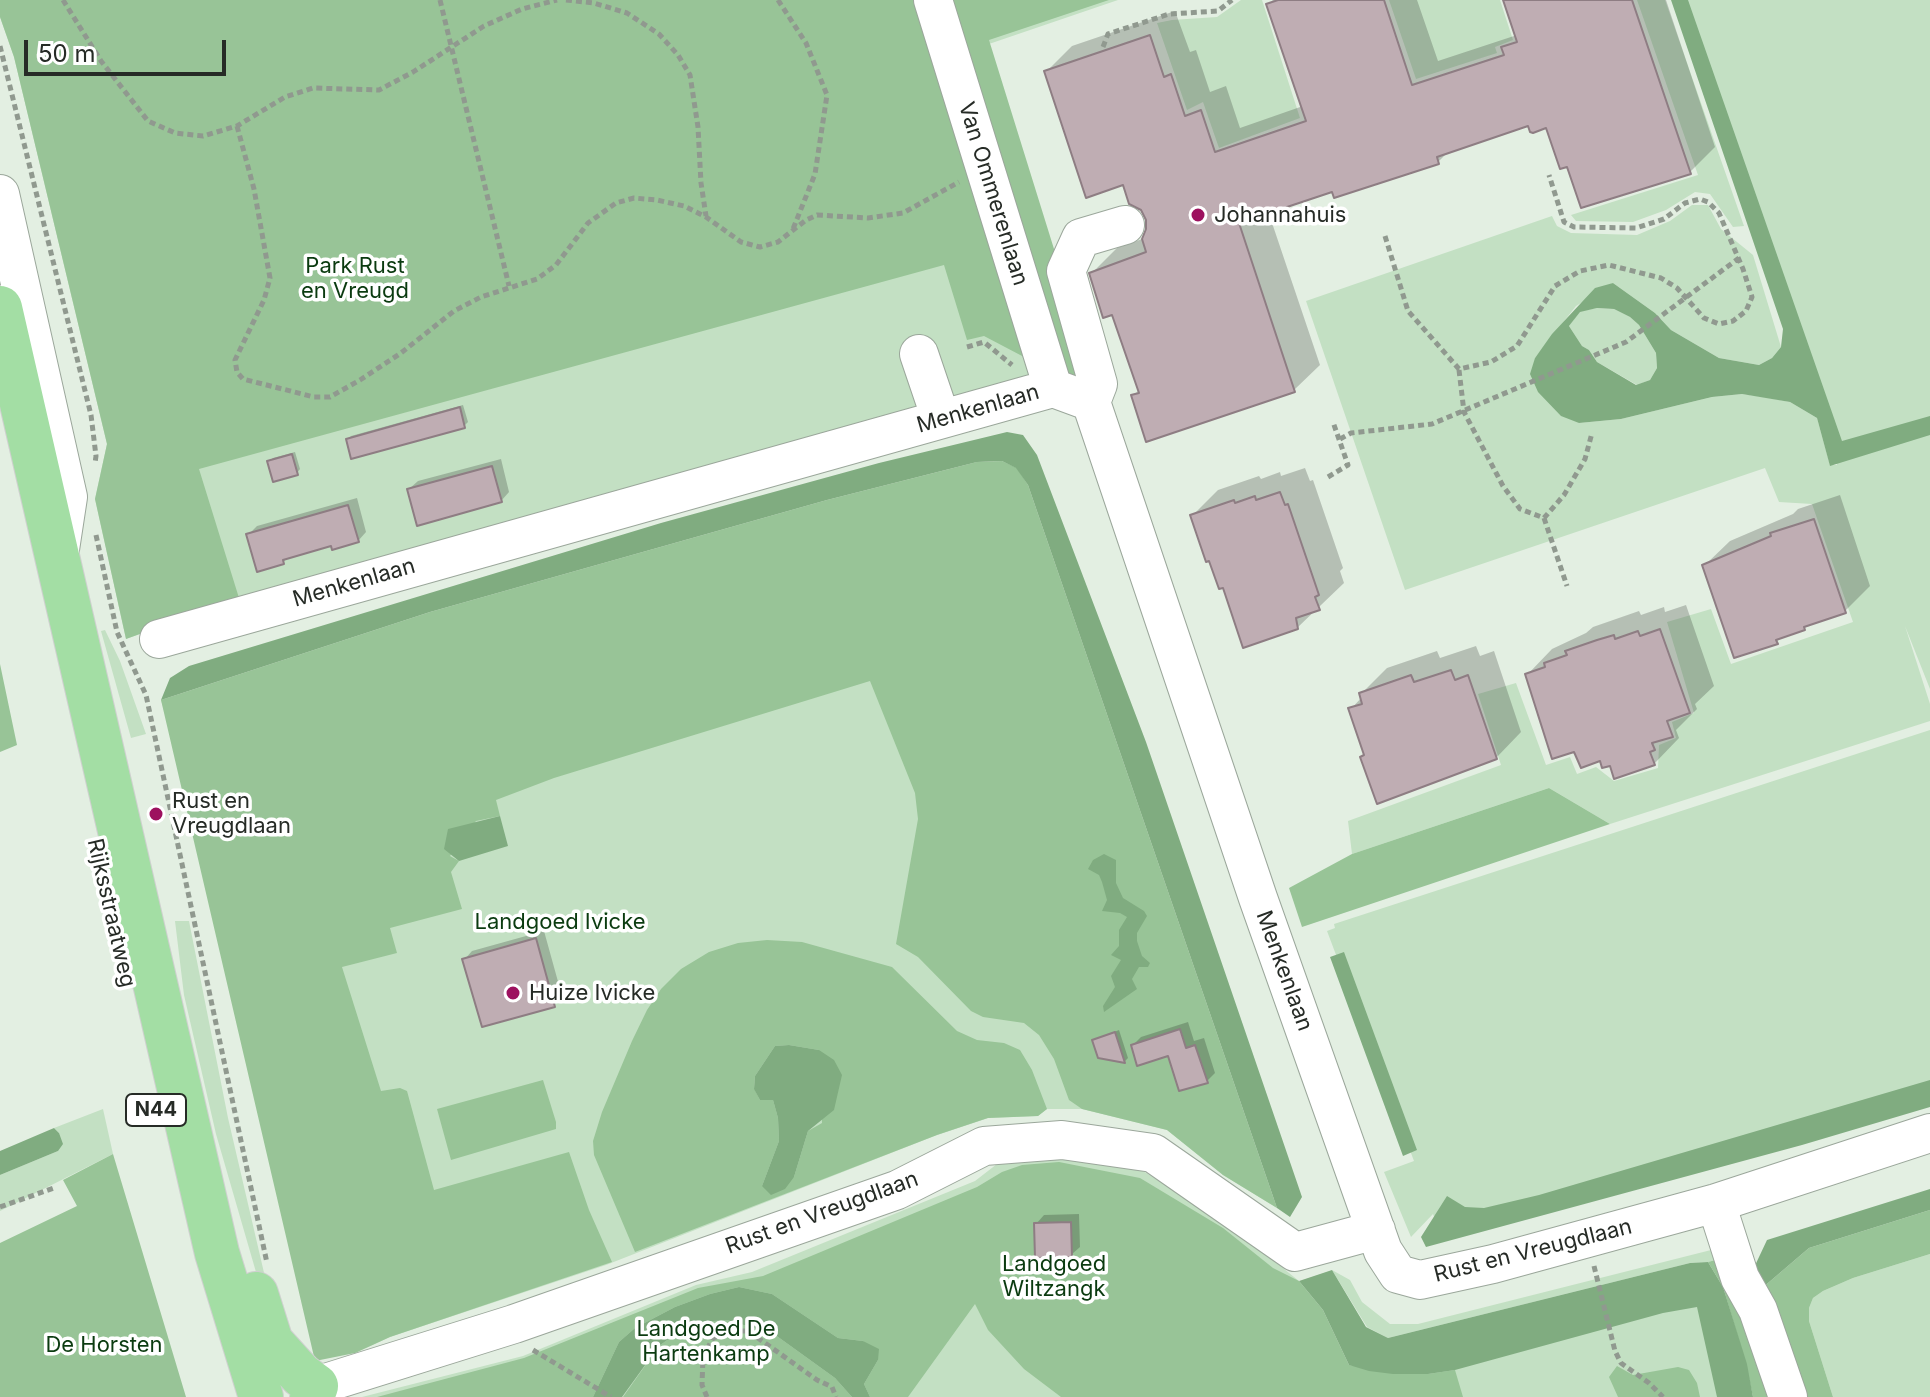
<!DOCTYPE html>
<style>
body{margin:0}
#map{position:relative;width:1930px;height:1397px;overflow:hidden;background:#e3efe2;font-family:Inter,sans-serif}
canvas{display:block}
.scale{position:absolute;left:24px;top:40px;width:202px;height:36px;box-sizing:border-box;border:4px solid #262b26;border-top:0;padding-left:10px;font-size:24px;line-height:28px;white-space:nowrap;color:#262b26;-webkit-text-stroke:6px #fff;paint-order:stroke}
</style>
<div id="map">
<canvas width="1930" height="1397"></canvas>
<div class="scale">50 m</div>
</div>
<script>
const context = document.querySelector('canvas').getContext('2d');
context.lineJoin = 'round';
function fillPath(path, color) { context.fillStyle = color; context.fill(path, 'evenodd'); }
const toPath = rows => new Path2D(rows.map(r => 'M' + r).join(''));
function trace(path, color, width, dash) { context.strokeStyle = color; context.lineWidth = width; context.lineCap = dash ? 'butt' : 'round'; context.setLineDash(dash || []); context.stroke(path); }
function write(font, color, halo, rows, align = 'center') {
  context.font = font + ' Inter,sans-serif'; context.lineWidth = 7; context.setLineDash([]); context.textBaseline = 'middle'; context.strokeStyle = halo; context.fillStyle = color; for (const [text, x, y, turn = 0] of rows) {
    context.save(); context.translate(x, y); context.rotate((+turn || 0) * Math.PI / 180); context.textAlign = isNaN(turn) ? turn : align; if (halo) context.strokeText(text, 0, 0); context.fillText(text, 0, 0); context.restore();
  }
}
const green = toPath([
 [0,0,1118,0,986,45,1088,372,239,598,126,639,95,499,107,444,14,57,0,17],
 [1241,0,1262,0,1300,118,1219,148,1203,102,1187,110,1157,23,1172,20,1217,17],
 [1389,0,1500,0,1513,40,1495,47,1497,53,1416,79],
 [1637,0,1665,0,1744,226,1733,227,1710,194,1695,192,1666,210,1633,222,1576,221,1571,215,1698,175],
 [1681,0,1930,0,1930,689,1905,626,1930,704,1930,721,1610,824,1549,788,1352,854,1348,821,1501,765,1478,694,1516,683,1546,765,1570,757,1577,774,1596,767,1614,781,1658,768,1659,745,1676,738,1672,722,1694,713,1667,622,1711,609,1731,664,1853,622,1812,504,1779,502,1765,468,1405,590,1306,301,1552,216,1557,226,1571,233,1637,235,1670,221,1692,205,1708,205,1721,229,1753,255,1781,347,1772,358,1759,365,1719,358,1671,330,1655,313,1613,283,1576,306,1535,358,1579,423,1621,419,1712,397,1742,394,1764,397,1790,402,1817,418,1830,465,1837,465],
 [1597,308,1614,309,1630,317,1639,325,1656,353,1657,368,1650,380,1637,385,1597,362,1589,350,1582,346,1569,326,1580,311],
 [977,462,1277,1208,1223,1175,1167,1130,1082,1109,1047,1109,1038,1116,988,1118,937,1135,606,1265,390,1337,355,1353,161,700],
 [105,630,120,661,146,734,131,738,101,631],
 [1930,730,1930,1096,1442,1237,1433,1214,1411,1237,1384,1172,1414,1161,1327,931,1335,928,1334,924],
 [175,921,189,921,228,1118,265,1277,258,1279,216,1134,184,995],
 [103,1109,113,1154,0,1211,0,1175,58,1151,59,1133,54,1128],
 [1058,1153,1143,1171,1228,1224,1299,1281,1346,1382,1703,1300,1726,1397,362,1397,523,1356,696,1285,752,1272,975,1181,997,1164],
 [1719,1248,1723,1258,1708,1262,1690,1263,1388,1338,1367,1327,1332,1270,1350,1280,1362,1302,1390,1324,1418,1324],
 [1930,1254,1930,1397,1833,1397,1809,1321,1809,1308,1813,1298,1823,1291,1853,1278]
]);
const forest = toPath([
 [0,0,921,0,1024,357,984,336,967,340,944,265,199,469,239,598,126,639,95,499,107,444,14,57,0,17],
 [953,0,1109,0,989,40,1096,384,1072,392],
 [1002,461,1017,468,1028,485,1277,1208,1223,1175,1167,1130,1082,1109,1069,1100,1054,1059,1039,1035,1024,1023,983,1017,971,1011,918,957,896,944,918,819,915,793,870,681,554,778,496,800,500,816,476,821,450,856,459,861,451,872,462,909,390,928,397,953,342,967,381,1091,400,1088,407,1091,434,1190,569,1152,589,1210,612,1262,390,1337,355,1353,315,1361,161,700,430,612,827,500,977,462],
 [0,664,17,745,0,752],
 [1549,788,1610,824,1302,927,1289,888,1352,854],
 [767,940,802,942,892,967,957,1031,977,1040,1004,1043,1020,1050,1032,1070,1047,1109,1038,1116,988,1118,937,1135,635,1252,594,1155,593,1141,602,1112,632,1041,647,1010,661,989,681,969,709,952,738,943],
 [789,1045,819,1050,822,1123,808,1131,794,1177,762,1186,779,1141,778,1118,773,1100,760,1100,754,1088,755,1076,775,1046],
 [543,1080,556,1122,556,1129,451,1160,437,1109],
 [113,1154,186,1397,0,1397,0,1243,77,1206,63,1180],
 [1059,1162,1140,1178,1223,1228,1273,1268,1299,1281,1323,1310,1349,1365,1428,1374,1455,1370,1463,1397,1061,1397,1024,1369,988,1330,975,1304,908,1397,870,1397,864,1384,878,1360,863,1341,838,1338,772,1294,739,1287,710,1294,675,1307,635,1328,619,1342,593,1397,377,1397,524,1358,698,1288,763,1276,977,1187,1002,1172,1022,1165],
 [1930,1210,1930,1254,1853,1278,1823,1291,1813,1298,1809,1308,1809,1321,1833,1397,1800,1397,1761,1289,1809,1248],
 [1723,1258,1774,1397,1753,1397,1746,1364,1723,1287,1708,1262],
 [727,1320,774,1334,835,1378,852,1397,623,1397,659,1346,681,1330,700,1322],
 [1617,1366,1633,1375,1678,1367,1689,1370,1697,1383,1700,1397,1618,1397,1609,1377]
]);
const water = toPath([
 [1671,0,1688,0,1842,441,1930,416,1930,435,1830,466,1817,418,1790,402,1742,394,1712,397,1621,419,1579,423,1561,416,1538,392,1530,374,1535,358,1552,334,1595,288,1613,283,1655,313,1671,330,1719,358,1759,365,1772,358,1781,347,1783,329],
 [1597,308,1614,309,1630,317,1639,325,1656,353,1657,368,1650,380,1636,385,1597,362,1589,350,1582,346,1569,326,1580,312],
 [1007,432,1023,435,1037,455,1146,742,1302,1197,1290,1217,1277,1208,1028,485,1016,468,1002,461,977,462,827,500,430,612,161,700,170,678,189,666,661,523,879,463],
 [500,816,508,846,459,861,444,849,448,829],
 [1104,854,1116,860,1116,883,1123,898,1144,911,1147,916,1137,933,1137,941,1142,956,1150,963,1148,967,1139,967,1132,979,1137,989,1104,1012,1103,1006,1115,987,1111,976,1121,960,1111,955,1119,946,1119,930,1127,917,1120,913,1102,911,1107,900,1102,882,1099,875,1088,869,1093,860],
 [1344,952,1417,1150,1403,1156,1330,957],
 [789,1045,819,1050,834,1060,842,1075,834,1110,808,1131,794,1177,785,1189,771,1195,762,1186,779,1141,778,1118,773,1100,760,1100,754,1089,755,1076,775,1046],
 [1930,1080,1930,1107,1802,1145,1426,1247,1421,1237,1447,1196,1465,1207,1484,1208,1539,1195],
 [54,1128,59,1133,63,1144,58,1151,0,1175,0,1151],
 [1930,1189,1930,1210,1809,1248,1761,1289,1751,1274,1767,1240],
 [1708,1262,1723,1287,1747,1364,1753,1397,1717,1397,1697,1307,1663,1313,1455,1370,1428,1374,1393,1374,1369,1371,1349,1365,1323,1310,1299,1281,1332,1270,1366,1327,1388,1338,1690,1263],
 [739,1287,772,1294,838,1338,863,1341,879,1349,878,1360,864,1384,870,1397,852,1397,835,1378,774,1334,727,1320,700,1322,681,1330,659,1346,622,1397,593,1397,619,1342,635,1328,675,1307,710,1294]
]);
const shadow = toPath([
 [1273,0,1417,0,1438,61,1517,35,1507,0,1666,0,1715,147,1690,172,1568,165,1547,126,1529,123,1450,150,1438,162,1333,190,1268,211,1320,365,1294,390,1133,396,1140,389,1114,312,1092,273,1117,248,1145,238,1148,219,1047,71,1072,46,1175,11,1190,52,1196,50,1210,92,1226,86,1240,128,1303,106,1269,4],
 [463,405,468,422,464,426,348,440,351,436],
 [295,452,300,469,297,473,269,462,273,458],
 [501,459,509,492,501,501,409,489,418,481],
 [1305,468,1310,481,1313,480,1343,568,1340,571,1344,583,1297,628,1224,586,1193,515,1218,490,1259,476,1261,479,1280,472,1281,476],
 [1840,495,1870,586,1845,611,1809,623,1804,629,1782,636,1776,642,1704,566,1730,541,1793,514,1798,509],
 [357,498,366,532,358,541,332,544,289,556,283,562,248,535,257,526],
 [1686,605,1714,686,1695,704,1697,709,1676,730,1679,738,1654,764,1611,763,1575,750,1527,675,1552,649,1586,633,1593,627,1639,611,1641,615,1664,607,1665,612],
 [1476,646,1480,656,1494,651,1521,732,1496,758,1366,754,1351,709,1362,697,1361,694,1387,668,1437,651,1440,658],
 [544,931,562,996,554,1005,464,960,472,951],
 [1188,1022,1194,1041,1204,1038,1215,1073,1207,1081,1170,1053,1133,1045,1141,1037],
 [1119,1030,1128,1058,1125,1061,1100,1057,1094,1040],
 [1079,1214,1080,1247,1071,1255,1036,1224,1044,1215]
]);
const building = toPath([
 [1278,0,1384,0,1412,85,1504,55,1501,47,1517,42,1503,0,1632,0,1691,174,1581,208,1567,167,1560,169,1546,128,1533,133,1530,132,1528,126,1437,157,1439,164,1334,198,1332,192,1239,223,1295,392,1146,442,1131,395,1139,393,1112,315,1103,318,1089,273,1146,252,1142,239,1146,229,1146,220,1141,210,1129,204,1123,185,1086,198,1044,71,1150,35,1164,77,1171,74,1185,116,1201,110,1215,152,1306,121,1266,4,1278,0],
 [460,407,465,428,351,459,346,439,460,407],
 [292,454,298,475,273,482,267,461,292,454],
 [492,466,502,502,417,526,407,489,492,466],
 [1280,492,1285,505,1288,504,1319,595,1315,597,1320,610,1296,618,1298,629,1243,648,1223,588,1219,589,1209,561,1206,562,1190,515,1234,500,1235,503,1255,496,1256,500,1280,492],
 [348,505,359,542,332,550,331,546,283,560,284,564,257,572,246,534,348,505],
 [1814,519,1846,613,1804,627,1805,630,1776,640,1778,644,1734,658,1702,565,1771,536,1770,533,1814,519],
 [1660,629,1690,713,1667,721,1673,737,1652,743,1655,750,1650,752,1655,765,1614,779,1610,766,1602,768,1600,761,1581,768,1574,752,1552,759,1525,674,1545,667,1544,663,1567,655,1565,651,1597,640,1614,635,1615,639,1638,631,1640,636,1660,629],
 [1451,670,1455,680,1468,675,1497,759,1377,804,1360,757,1364,755,1348,708,1362,704,1359,693,1411,675,1414,682,1451,670],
 [536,938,555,1007,482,1027,462,959,536,938],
 [1180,1029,1186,1048,1195,1045,1208,1083,1179,1091,1168,1056,1137,1066,1131,1045,1180,1029],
 [1115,1032,1125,1063,1098,1058,1092,1040,1115,1032],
 [1071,1222,1072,1257,1035,1258,1034,1223,1071,1222]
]);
const path = toPath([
 [63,0,101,61,148,121,175,133,203,136,237,126,285,97,313,88,379,90,413,72,484,26,522,9,557,0],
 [440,0,509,286],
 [566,0,594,3,627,13,659,34,678,55,690,75,698,127,701,183,706,216],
 [778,0,806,43,827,95,815,174,793,229],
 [0,46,91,415,96,456,95,463],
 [1103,47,1108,34,1169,14,1218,11,1232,0],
 [237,126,254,189,270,278,264,300,235,360,237,372,243,379,314,397,330,397,360,380,401,353,454,311,481,297,537,279,556,265,588,223,616,203,634,198,657,200,684,206,706,217,741,242,760,247,778,242,806,220,817,215,868,218,903,213,959,182],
 [1385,236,1408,311,1459,369,1491,362,1517,346,1555,286,1580,271,1609,265,1661,278,1677,288,1704,318,1719,324,1733,321,1746,311,1752,297,1743,269,1719,213,1708,202,1700,199,1685,203,1664,219,1636,228,1574,227,1564,222,1549,175],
 [967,347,984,342,1012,365],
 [1459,370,1464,412,1503,486,1520,509,1544,518,1564,495,1585,459,1592,433],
 [1340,439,1351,433,1432,424,1626,342,1739,258],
 [1328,477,1348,465,1333,422],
 [1544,518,1567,586],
 [96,535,117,632,146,695,267,1263],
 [0,1207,54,1188],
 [1594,1266,1615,1351,1621,1363,1649,1383,1663,1397],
 [533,1350,611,1397],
 [707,1397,702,1385,703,1357,713,1338,732,1331,748,1331,817,1380,832,1387,836,1397]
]);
const minor = toPath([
 [933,0,1053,388],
 [0,194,68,497,59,556],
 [919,354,941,419],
 [1091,402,1098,384,1066,271,1081,238,1125,225],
 [159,639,1053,388,1091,402,1258,898,1383,1251,1398,1274,1420,1280,1493,1264,1716,1203,1930,1133],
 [1716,1203,1740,1278,1758,1310,1788,1397],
 [316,1386,514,1324,897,1190,984,1146,1062,1140,1153,1153,1295,1252,1376,1230]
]);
const major = toPath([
 [0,308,217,1253,261,1397],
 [256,1294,271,1342,301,1375,316,1386,312,1397]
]);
const markers = [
 [1198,215,8,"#9d115f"],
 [156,814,8,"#9d115f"],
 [513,993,8,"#9d115f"]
];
const shields = [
 [156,1110,60]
];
const shieldNames = [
 ["N44",156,1110]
];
const streetNames = [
 ["Van Ommerenlaan",993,194,73],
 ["Menkenlaan",978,409,-16],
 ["Menkenlaan",354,583,-16],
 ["Rijksstraatweg",111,913,77],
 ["Menkenlaan",1284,971,70],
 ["Rust en Vreugdlaan",822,1213,-20],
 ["Rust en Vreugdlaan",1533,1251,-14]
];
const poiNames = [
 ["Johannahuis",1214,215],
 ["Rust en",172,801],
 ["Vreugdlaan",172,826],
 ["Huize Ivicke",529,993]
];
const parkNames = [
 ["Park Rust",355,266],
 ["en Vreugd",355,291],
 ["Landgoed Ivicke",560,922],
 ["Landgoed",1054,1264],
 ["Wiltzangk",1054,1289],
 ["Landgoed De",706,1329],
 ["Hartenkamp",706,1354],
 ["De Horsten",104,1345]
];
fillPath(green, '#c3e0c3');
fillPath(forest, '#98c497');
fillPath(water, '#80ac80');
fillPath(shadow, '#0003');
fillPath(building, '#bfadb3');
trace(building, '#8e7d83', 2);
trace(minor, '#9ba79b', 40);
trace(major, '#cfd0cf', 46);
trace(path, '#90998f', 5, [6, 4]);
trace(minor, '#fff', 38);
trace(major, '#a3dea4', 44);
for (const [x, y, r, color] of markers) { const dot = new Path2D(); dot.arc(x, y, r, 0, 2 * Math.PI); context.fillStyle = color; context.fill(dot); trace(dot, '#fff', 3); }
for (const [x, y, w] of shields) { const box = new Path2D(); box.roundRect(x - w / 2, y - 16, w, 32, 6); context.fillStyle = '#fff'; context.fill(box); trace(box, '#262b26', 2); }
write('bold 20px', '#262b26', null, shieldNames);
write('22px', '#262b26', '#fff', streetNames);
write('22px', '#262b26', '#fff', poiNames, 'left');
write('22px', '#0b3b10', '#fff', parkNames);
</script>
